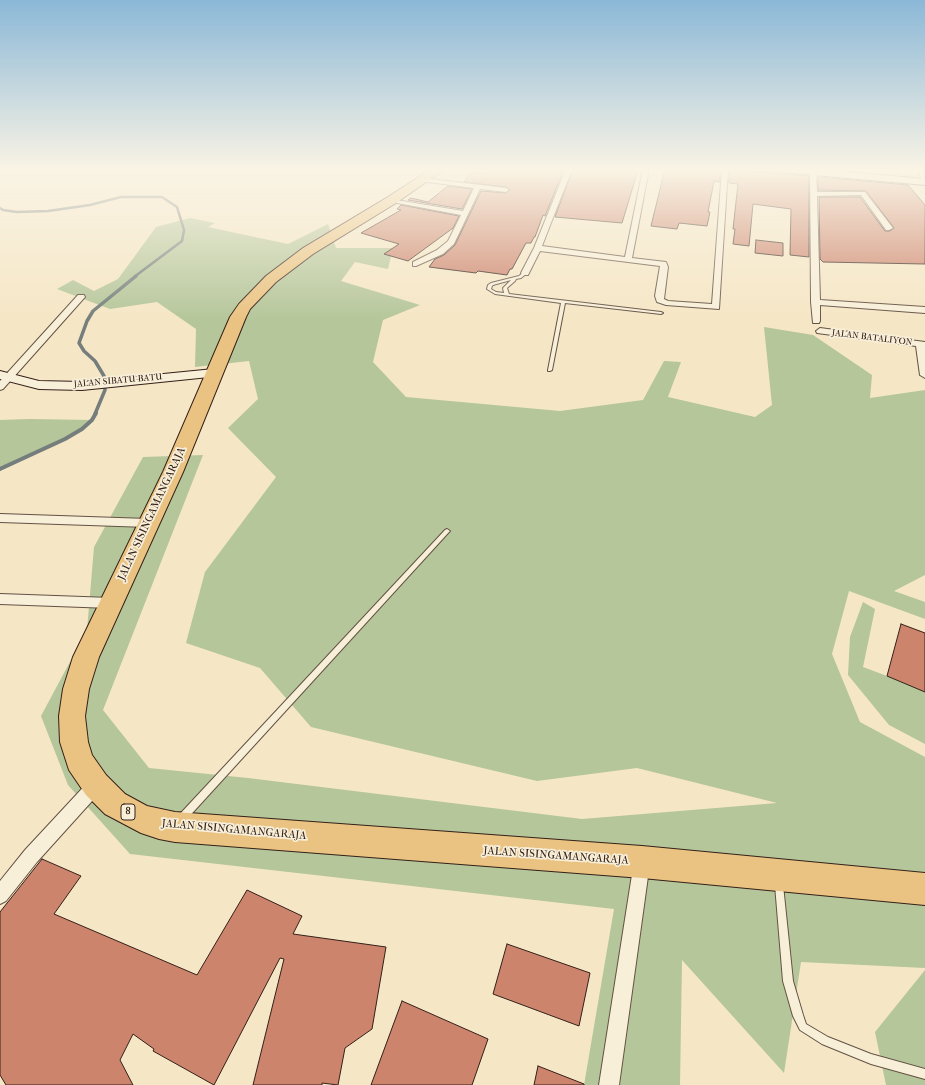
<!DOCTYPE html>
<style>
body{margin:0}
canvas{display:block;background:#f5e6c5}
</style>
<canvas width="925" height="1085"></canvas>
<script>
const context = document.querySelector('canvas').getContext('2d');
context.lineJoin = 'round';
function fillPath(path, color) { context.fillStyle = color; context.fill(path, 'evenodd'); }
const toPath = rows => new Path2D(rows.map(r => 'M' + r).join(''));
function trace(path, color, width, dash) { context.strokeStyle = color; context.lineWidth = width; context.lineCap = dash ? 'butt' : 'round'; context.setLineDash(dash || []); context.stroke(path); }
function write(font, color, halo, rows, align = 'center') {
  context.font = font + ' "IM FELL French Canon",serif'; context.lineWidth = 3.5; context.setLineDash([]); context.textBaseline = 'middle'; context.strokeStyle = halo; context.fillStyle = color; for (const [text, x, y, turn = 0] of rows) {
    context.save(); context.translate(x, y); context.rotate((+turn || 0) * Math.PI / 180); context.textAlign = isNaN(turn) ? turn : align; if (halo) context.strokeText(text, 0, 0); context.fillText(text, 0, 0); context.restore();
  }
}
const green = toPath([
 [190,218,215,223,208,227,288,244,328,224,336,248,393,248,388,269,355,262,341,281,420,305,383,320,373,362,406,397,560,411,643,400,664,361,681,362,668,397,755,417,772,405,764,327,813,335,872,375,870,398,925,390,925,575,894,591,925,602,925,619,849,591,832,654,860,722,925,757,925,968,801,962,784,1073,682,960,680,1085,584,1085,614,909,130,854,68,785,41,716,87,630,94,547,143,457,203,455,103,710,149,768,248,778,582,819,777,803,637,768,537,781,311,727,260,668,186,643,205,572,276,477,228,428,258,399,249,361,195,367,196,329,157,302,110,309,57,289,73,280,94,291,118,279,156,227],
 [29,419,92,420,82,429,65,439,1,469,0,472,0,420],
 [863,602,875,609,863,667,887,676,925,692,925,744,889,725,848,675,850,637],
 [925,970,925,1085,886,1085,875,1032]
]);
const streamFar2 = toPath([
 [0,208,3,210,17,212,48,211,90,205,121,197,162,197,177,207,184,230,182,241,134,277]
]);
const streamFar1 = toPath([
 [95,414,105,390,104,376,95,361,84,351,79,343,87,321,93,311,136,276]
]);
const stream = toPath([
 [0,469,65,439,82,429,92,420,96,413]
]);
const building = toPath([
 [487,169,564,169,545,216,543,215,535,237,534,237,531,243,526,243,512,269,510,269,507,275,478,271,476,273,429,267,435,259,444,255,455,245,481,191,506,193,510,190,506,187,464,182,471,172,484,174,487,169],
 [573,169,638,170,622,223,555,217,573,169],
 [665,169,720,169,720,182,714,181,708,212,710,212,707,226,679,223,677,229,651,226,665,169],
 [729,169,809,176,809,257,790,255,791,209,753,204,749,246,733,244,735,229,733,229,738,184,729,183,729,169],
 [818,177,908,185,925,205,925,264,823,262,820,259,819,197,860,197,885,231,890,231,894,228,866,191,818,190,818,177],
 [448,186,472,189,462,209,408,200,411,198,428,202,448,186],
 [401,205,459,216,453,228,408,261,384,254,399,244,361,233,401,210,397,209,401,205],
 [756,240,783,243,783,256,755,253,756,240],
 [901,624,925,633,925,692,887,676,901,624],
 [42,859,81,876,54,914,197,975,247,890,302,916,293,934,386,947,372,1029,345,1048,338,1085,322,1083,322,1085,253,1085,284,959,280,958,214,1085,153,1051,154,1049,133,1034,120,1060,133,1085,6,1085,0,1075,0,912,42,859],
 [507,944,590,973,579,1026,493,994,507,944],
 [402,1001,488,1039,472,1085,371,1085,402,1001],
 [538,1066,584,1084,584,1085,534,1085,538,1066]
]);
const lane = toPath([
 [524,272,527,273,521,278,516,279,515,281,507,288,509,294,661,312,663,313,661,314,565,303,552,370,550,371,548,371,548,370,561,303,495,294,487,289,488,285,491,283,519,276,524,272],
 [511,280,503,288,504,293,496,292,491,289,492,286,493,285,511,280],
 [447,529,450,531,449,532,185,821,182,822,179,821,178,818,179,815,445,530,447,529],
 [779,881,782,882,783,885,793,981,803,1015,806,1024,828,1037,871,1054,925,1069,925,1079,871,1064,822,1044,800,1030,793,1016,783,981,775,885,776,882,779,881]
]);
const street = toPath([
 [566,169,572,169,542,246,625,257,643,169,649,169,632,258,666,262,668,267,664,299,668,301,712,304,722,169,728,169,719,309,666,305,657,302,655,296,660,266,540,251,528,275,522,275,521,273,534,248,566,169],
 [918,169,924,169,925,184,922,182,918,169],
 [813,170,816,172,817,192,865,192,893,228,889,230,886,230,861,195,817,196,820,300,925,307,925,313,820,305,820,321,819,323,813,323,811,302,810,172,813,170],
 [422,178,506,188,509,190,506,192,480,189,454,244,443,254,416,266,413,266,413,262,437,250,448,241,461,215,392,202,389,200,390,199,463,211,474,188,420,181,419,180,422,178],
 [78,295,84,295,85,297,3,389,0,390,0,381,78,295],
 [820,328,925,342,925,378,920,375,916,346,817,333,816,331,820,328],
 [0,514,148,519,152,520,154,523,152,526,148,527,0,522,0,514],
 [0,594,111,598,116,599,117,603,116,607,111,608,0,604,0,594],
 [96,778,102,780,104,785,102,790,37,862,6,901,0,904,0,881,25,850,90,780,96,778],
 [642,854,648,856,650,862,619,1085,599,1085,634,862,636,856,642,854]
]);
const secondary = toPath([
 [778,169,816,169,925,179,925,185,782,172,778,169],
 [214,369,219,370,221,373,219,376,82,390,39,389,0,379,0,371,39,381,82,382,214,369]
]);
const highway = toPath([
 [431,169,445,169,396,203,313,254,276,282,250,309,246,317,183,472,99,657,89,689,85,716,88,742,92,755,106,775,125,794,147,806,175,812,642,846,925,873,925,905,642,878,175,842,159,839,141,833,105,814,86,795,69,770,60,742,59,716,63,689,73,657,163,472,230,317,239,304,266,276,303,248,388,197,431,169]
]);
const farStreetnames = [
 ["JALAN BATALIYON",872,338,7],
 ["JALAN SIBATU-BATU",118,381,-5]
];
const shields = [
 [128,812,14]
];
const shieldNames = [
 ["8",128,812]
];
const streetNames = [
 ["JALAN SISINGAMANGARAJA",152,514,-65],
 ["JALAN SISINGAMANGARAJA",234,830,5],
 ["JALAN SISINGAMANGARAJA",556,856,4]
];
fillPath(green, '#b5c69a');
trace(streamFar2, '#757e7c', 2.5);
trace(streamFar1, '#757e7c', 3.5);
trace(stream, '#757e7c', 4);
fillPath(building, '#cc846d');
trace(building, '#342019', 1);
trace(lane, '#645244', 2);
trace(street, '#645244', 2);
trace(secondary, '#342019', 2);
trace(highway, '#342019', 2);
fillPath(lane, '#f8efd9');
fillPath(street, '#f8efd9');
fillPath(secondary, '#f8efd9');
fillPath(highway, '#eac382');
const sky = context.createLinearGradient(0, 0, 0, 321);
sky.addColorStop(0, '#8bb8d7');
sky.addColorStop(0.53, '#faf4e5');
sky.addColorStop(1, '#faf4e500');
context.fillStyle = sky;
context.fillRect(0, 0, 925, 321);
write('9px', '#342019', '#f8efd9', farStreetnames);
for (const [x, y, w] of shields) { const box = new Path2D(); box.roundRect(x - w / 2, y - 8, w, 16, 3); context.fillStyle = '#f8efd9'; context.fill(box); trace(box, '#342019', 1); }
write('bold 10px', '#342019', null, shieldNames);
write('11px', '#342019', '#f8efd9', streetNames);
</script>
